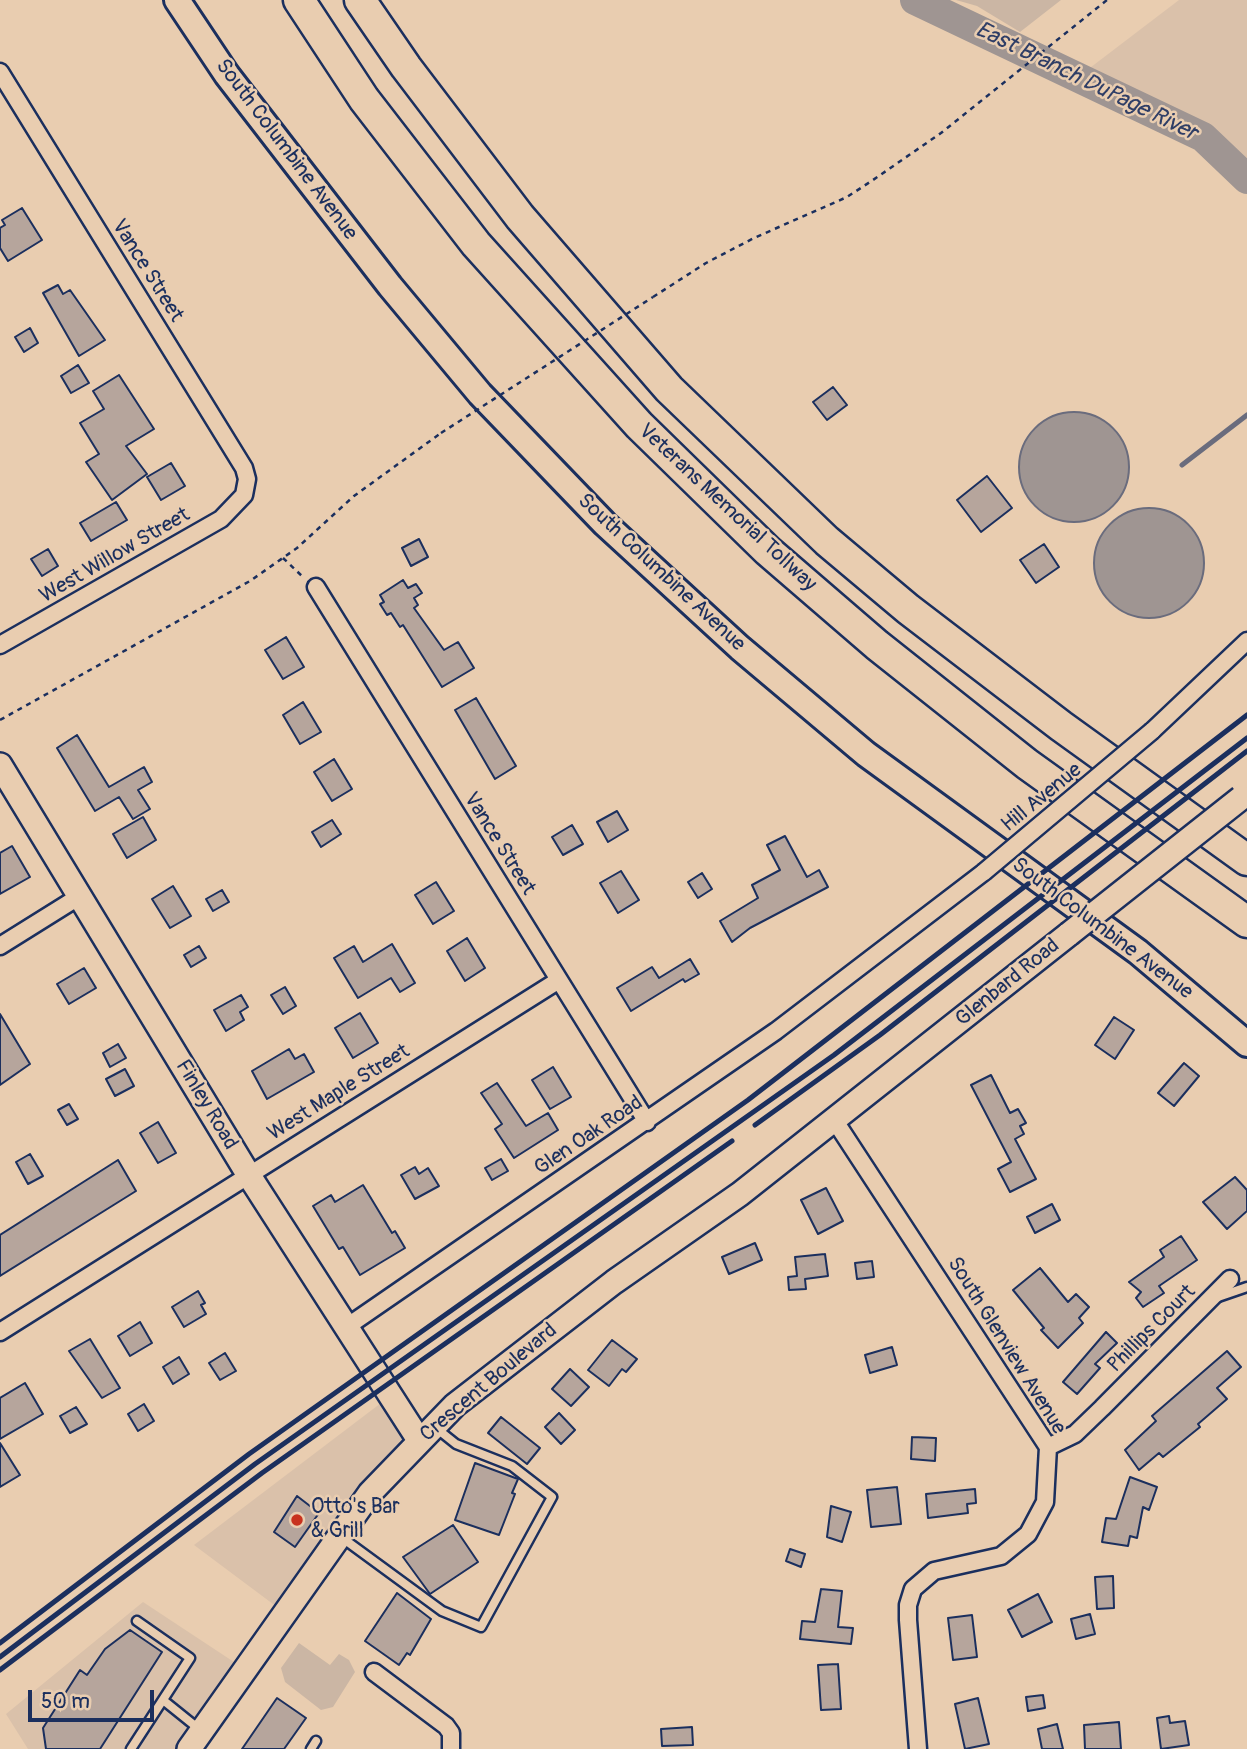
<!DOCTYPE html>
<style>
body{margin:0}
#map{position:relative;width:1247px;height:1749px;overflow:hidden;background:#e9cdb0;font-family:Pangolin,sans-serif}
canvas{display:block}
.scale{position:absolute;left:28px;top:1690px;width:126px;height:32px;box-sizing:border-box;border:4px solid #1b2f5e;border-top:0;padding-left:9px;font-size:21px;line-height:24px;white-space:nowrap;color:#1b2f5e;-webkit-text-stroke:5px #e9cdb0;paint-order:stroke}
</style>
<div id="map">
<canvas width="1247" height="1749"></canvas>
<div class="scale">50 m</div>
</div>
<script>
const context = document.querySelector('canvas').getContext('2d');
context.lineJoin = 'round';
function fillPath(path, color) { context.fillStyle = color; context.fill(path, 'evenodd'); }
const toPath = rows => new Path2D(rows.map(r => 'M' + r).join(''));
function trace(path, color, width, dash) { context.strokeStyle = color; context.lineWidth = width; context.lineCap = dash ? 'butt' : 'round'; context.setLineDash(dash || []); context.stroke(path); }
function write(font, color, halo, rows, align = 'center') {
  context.font = font + ' Pangolin,sans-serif'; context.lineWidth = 5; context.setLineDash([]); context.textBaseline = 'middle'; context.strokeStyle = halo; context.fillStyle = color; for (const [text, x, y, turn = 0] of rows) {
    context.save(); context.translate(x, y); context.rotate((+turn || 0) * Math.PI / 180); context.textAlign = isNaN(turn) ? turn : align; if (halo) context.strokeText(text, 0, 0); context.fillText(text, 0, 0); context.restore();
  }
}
const built = toPath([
 [1179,0,1247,0,1247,179,1203,137,1078,77],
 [385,1400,411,1439,281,1610,194,1545],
 [143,1602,240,1666,182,1749,28,1749,6,1714]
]);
const green = toPath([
 [956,0,1061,0,1020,32,977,6],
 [299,1643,330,1665,339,1654,349,1660,355,1672,333,1707,321,1710,285,1682,281,1668]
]);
const water = toPath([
 '1019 467a55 55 0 1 1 110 0a55 55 0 1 1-110 0Z',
 '1094 563a55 55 0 1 1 110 0a55 55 0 1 1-110 0Z'
]);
const stream = toPath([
 [1182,465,1247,415]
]);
const river = toPath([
 [915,0,1203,137,1247,179]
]);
const building = toPath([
 [22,208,42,240,8,261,0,248,0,228,5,225,2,220,22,208],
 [58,285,63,294,70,290,105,340,79,356,43,293,58,285],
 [30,328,38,343,24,352,15,337,30,328],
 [78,365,89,383,71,393,61,376,78,365],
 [119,375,154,429,126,446,147,474,112,500,86,462,99,454,80,423,104,409,93,391,119,375],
 [833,387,847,405,827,420,813,402,833,387],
 [171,463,185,486,161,500,147,477,171,463],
 [987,476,1012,508,981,532,957,500,987,476],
 [116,502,127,520,91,541,80,523,116,502],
 [419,539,428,557,411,566,402,548,419,539],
 [1044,544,1059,567,1036,583,1020,560,1044,544],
 [48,549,58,566,42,576,31,559,48,549],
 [403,580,408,588,416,584,422,593,414,598,418,605,414,608,444,650,458,642,474,668,442,687,403,625,400,627,391,613,387,615,380,604,384,602,380,595,403,580],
 [286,637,304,667,283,679,265,650,286,637],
 [476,698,516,766,495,779,455,710,476,698],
 [303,702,321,732,300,744,283,715,303,702],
 [77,735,109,787,144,767,152,782,138,790,150,809,133,819,119,797,95,811,57,748,77,735],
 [334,759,352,789,332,801,314,772,334,759],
 [617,811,628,830,608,842,597,822,617,811],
 [143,817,156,840,127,858,113,834,143,817],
 [332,820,341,834,321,847,312,832,332,820],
 [572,825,583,844,563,855,552,837,572,825],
 [785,836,807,877,819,870,828,887,750,928,732,942,720,921,758,898,752,885,780,870,767,845,785,836],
 [12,846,30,877,0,894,0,853,12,846],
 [621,871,639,900,618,913,600,883,621,871],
 [702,873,712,889,698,898,688,882,702,873],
 [436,882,454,911,433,924,415,895,436,882],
 [173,886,191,916,170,928,152,899,173,886],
 [222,890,229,902,213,911,206,899,222,890],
 [467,938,485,968,465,981,447,951,467,938],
 [392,944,415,983,400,992,391,978,358,998,334,958,354,946,363,962,392,944],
 [199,946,206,958,191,967,184,955,199,946],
 [690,959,699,974,685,982,683,979,631,1011,617,988,652,967,659,978,690,959],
 [84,968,96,988,69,1004,57,984,84,968],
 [285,987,296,1006,283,1014,271,995,285,987],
 [241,995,248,1007,240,1012,244,1020,226,1031,214,1010,241,995],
 [360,1013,378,1043,353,1058,335,1028,360,1013],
 [0,1014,30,1064,0,1085,0,1014],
 [1114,1017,1134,1030,1115,1059,1095,1045,1114,1017],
 [118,1044,126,1058,110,1067,103,1053,118,1044],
 [289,1049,295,1059,304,1054,314,1072,267,1099,252,1071,289,1049],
 [1184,1063,1199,1076,1174,1106,1158,1093,1184,1063],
 [553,1067,571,1097,550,1109,532,1080,553,1067],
 [125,1069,134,1086,115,1096,106,1079,125,1069],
 [991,1075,1010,1113,1018,1109,1026,1123,1020,1126,1024,1134,1015,1139,1036,1179,1010,1192,998,1169,1011,1162,971,1085,991,1075],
 [497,1083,526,1126,548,1113,558,1130,514,1158,495,1129,502,1124,481,1093,497,1083],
 [69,1104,78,1119,67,1125,58,1110,69,1104],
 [158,1122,176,1153,158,1163,140,1133,158,1122],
 [30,1154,43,1176,28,1184,16,1162,30,1154],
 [501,1159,508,1171,492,1180,485,1168,501,1159],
 [118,1160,136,1191,0,1276,0,1235,118,1160],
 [415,1167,419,1174,428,1168,439,1186,415,1199,401,1175,415,1167],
 [1235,1177,1247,1190,1247,1211,1227,1229,1203,1202,1235,1177],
 [363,1185,392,1233,395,1231,405,1248,360,1275,343,1247,339,1249,313,1206,331,1195,335,1202,363,1185],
 [826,1188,843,1221,818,1234,801,1200,826,1188],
 [1052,1204,1060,1220,1035,1233,1027,1217,1052,1204],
 [1181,1236,1197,1260,1159,1286,1164,1293,1143,1307,1136,1298,1141,1292,1129,1282,1164,1257,1160,1250,1181,1236],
 [755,1243,762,1260,729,1274,722,1257,755,1243],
 [825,1254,828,1276,805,1279,806,1289,789,1290,788,1277,797,1276,795,1257,825,1254],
 [872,1261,874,1277,857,1279,855,1263,872,1261],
 [1040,1268,1068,1302,1076,1294,1089,1307,1079,1318,1083,1323,1058,1348,1041,1330,1044,1328,1013,1290,1040,1268],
 [198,1291,205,1303,201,1305,206,1314,184,1327,172,1307,198,1291],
 [140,1322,152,1343,130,1356,118,1336,140,1322],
 [1106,1332,1117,1343,1095,1364,1100,1368,1077,1394,1063,1382,1106,1332],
 [90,1339,120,1388,102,1398,69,1351,90,1339],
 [612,1340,637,1359,626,1372,622,1369,609,1386,588,1370,612,1340],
 [892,1347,897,1365,870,1373,865,1355,892,1347],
 [1227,1351,1241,1367,1217,1388,1227,1399,1198,1424,1200,1427,1163,1457,1159,1453,1139,1470,1125,1450,1156,1421,1152,1416,1227,1351],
 [225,1353,236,1371,220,1380,209,1363,225,1353],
 [179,1357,189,1374,173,1384,163,1367,179,1357],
 [570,1369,589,1387,571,1406,552,1389,570,1369],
 [25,1383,43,1414,0,1439,0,1398,25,1383],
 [144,1404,154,1421,138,1431,128,1414,144,1404],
 [76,1407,87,1424,70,1433,60,1416,76,1407],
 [559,1413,575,1430,561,1444,545,1427,559,1413],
 [501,1417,540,1448,527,1464,488,1433,501,1417],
 [912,1437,936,1438,935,1461,911,1459,912,1437],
 [0,1443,20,1475,0,1487,0,1443],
 [475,1463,518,1479,512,1493,515,1494,499,1535,455,1520,475,1463],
 [1130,1477,1157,1487,1149,1510,1143,1507,1137,1538,1130,1536,1128,1546,1102,1542,1106,1518,1116,1519,1130,1477],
 [897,1487,901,1524,871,1527,867,1490,897,1487],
 [975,1489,976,1503,967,1504,968,1513,928,1518,926,1494,975,1489],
 [297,1496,319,1513,295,1547,274,1532,297,1496],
 [831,1506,851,1512,842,1542,827,1537,831,1506],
 [453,1525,478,1562,430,1594,403,1557,453,1525],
 [790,1549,805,1554,801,1567,786,1561,790,1549],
 [1113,1576,1114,1608,1097,1609,1095,1577,1113,1576],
 [821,1589,842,1591,838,1627,853,1628,851,1644,800,1639,802,1621,815,1622,821,1589],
 [397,1593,431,1619,410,1655,407,1653,399,1665,365,1641,397,1593],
 [1038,1594,1052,1622,1022,1637,1008,1610,1038,1594],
 [1090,1614,1095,1634,1076,1639,1071,1619,1090,1614],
 [972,1615,977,1657,953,1660,948,1618,972,1615],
 [130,1630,162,1652,100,1749,46,1749,43,1728,80,1670,87,1675,105,1649,130,1630],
 [838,1664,841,1709,821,1710,818,1665,838,1664],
 [1043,1695,1045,1708,1028,1711,1026,1697,1043,1695],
 [277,1698,306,1718,284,1749,242,1749,277,1698],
 [978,1698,989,1744,965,1749,955,1704,978,1698],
 [1169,1716,1170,1723,1185,1721,1189,1745,1161,1749,1157,1718,1169,1716],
 [1119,1722,1121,1749,1085,1749,1084,1725,1119,1722],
 [1057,1724,1063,1749,1042,1749,1038,1729,1057,1724],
 [692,1727,693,1745,662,1746,661,1729,692,1727]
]);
const path = toPath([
 [653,297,706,263,754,238,847,197,873,180,941,133,1107,0],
 [283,558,303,577],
 [0,720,250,581,297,548,354,496,441,433]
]);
const lane = toPath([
 [1218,1297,1247,1287],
 [341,1537,442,1611,481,1627,552,1497,512,1466,456,1444,436,1428],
 [163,1700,199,1729],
 [131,1749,190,1658,137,1621],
 [311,1749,316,1741]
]);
const street = toPath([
 [0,72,244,468,247,479,244,495,221,519,0,645],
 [316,587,647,1122],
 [1152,731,1247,641],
 [0,946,80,896],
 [835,1121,1048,1447,1045,1502,1028,1534,1001,1556,934,1571,913,1589,908,1605,908,1620,918,1749],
 [345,1328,776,1031,984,872],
 [0,1332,559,980],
 [1048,1447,1075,1434,1102,1408,1230,1279],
 [374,1672,446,1726,451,1733,451,1749]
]);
const secondary = toPath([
 [0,765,248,1174,419,1440],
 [189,1749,370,1493,455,1405,614,1282,740,1194,1069,934]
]);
const primary = toPath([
 [177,0,227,75,390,286,480,394,605,524,740,648,866,754,1138,952,1247,1044]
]);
const highway = toPath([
 [299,0,364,99,476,244,639,425,768,551,877,645,1027,764,1247,922],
 [360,0,406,67,520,217,669,389,827,541,908,609,1061,726,1247,860]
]);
const rail = toPath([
 [755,1125,880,1035,1247,751],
 [0,1643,249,1454,748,1100,1247,715],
 [0,1657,255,1464,834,1055,1247,738],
 [0,1670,262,1473,732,1141]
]);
const pathBridge = toPath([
 [441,433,653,297]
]);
const streetBridge = toPath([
 [984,872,1152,731]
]);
const secondaryBridge = toPath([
 [1069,934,1241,798]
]);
const markers = [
 [297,1520,7,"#c8321e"]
];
const streetNames = [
 ["South Columbine Avenue",286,150,53],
 ["Vance Street",147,271,58],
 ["Veterans Memorial Tollway",727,508,43],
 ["West Willow Street",115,556,-30],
 ["South Columbine Avenue",661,573,43],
 ["Hill Avenue",1042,798,-39],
 ["Vance Street",499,844,58],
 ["South Columbine Avenue",1102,929,37],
 ["Glenbard Road",1008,983,-39],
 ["West Maple Street",339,1093,-32],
 ["Finley Road",206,1105,59],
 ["Glen Oak Road",589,1136,-34],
 ["Phillips Court",1152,1329,-45],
 ["South Glenview Avenue",1006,1346,58],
 ["Crescent Boulevard",489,1383,-40]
];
const poiNames = [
 ["Otto's Bar",311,1508],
 ["& Grill",311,1532]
];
const waterNames = [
 ["East Branch DuPage River",1086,82,26]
];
fillPath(built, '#dac1aa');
fillPath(green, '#cbb6a4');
fillPath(water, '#9f9592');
trace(water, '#6a6c7d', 2);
trace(stream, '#6a6c7d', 5);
trace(river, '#9f9592', 30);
fillPath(building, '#b6a59c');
trace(building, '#1b2f5e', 2);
trace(lane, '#1b2f5e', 13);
trace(street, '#1b2f5e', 21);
trace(secondary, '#1b2f5e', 28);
trace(primary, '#1b2f5e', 30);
trace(highway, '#1b2f5e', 35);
trace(path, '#1b2f5e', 2.5, [5, 5]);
trace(lane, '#e9cdb0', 8);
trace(street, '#e9cdb0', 16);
trace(secondary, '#e9cdb0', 23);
trace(primary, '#e9cdb0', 24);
trace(highway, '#e9cdb0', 30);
trace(rail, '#1b2f5e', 5);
trace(streetBridge, '#1b2f5e', 21, []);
trace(secondaryBridge, '#1b2f5e', 28, []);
trace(pathBridge, '#1b2f5e', 2.5, [5, 5]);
trace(streetBridge, '#e9cdb0', 16);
trace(secondaryBridge, '#e9cdb0', 23);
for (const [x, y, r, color] of markers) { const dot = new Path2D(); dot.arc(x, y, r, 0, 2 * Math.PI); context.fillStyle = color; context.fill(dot); trace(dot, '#e9cdb0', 2.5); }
write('21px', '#1b2f5e', '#e9cdb0', streetNames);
write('21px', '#1b2f5e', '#e9cdb0', poiNames, 'left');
write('italic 23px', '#2f3e66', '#e9cdb0', waterNames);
</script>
